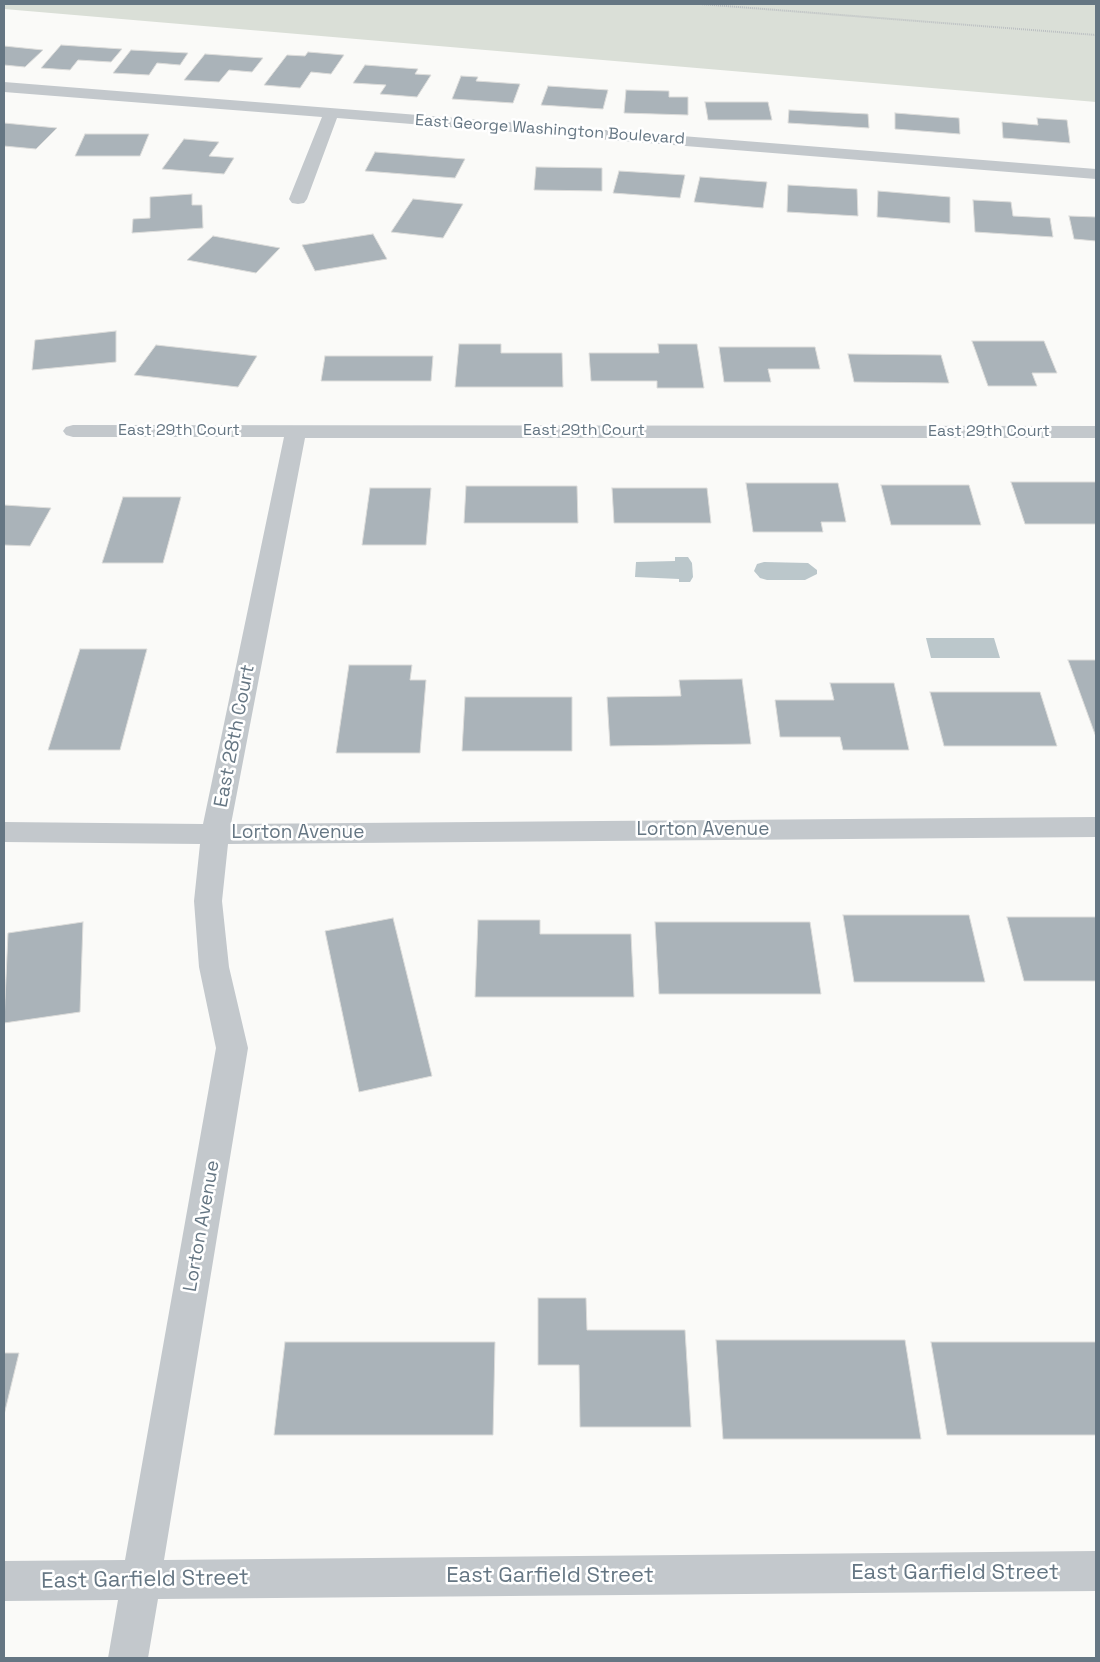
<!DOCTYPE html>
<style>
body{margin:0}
#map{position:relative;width:1100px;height:1662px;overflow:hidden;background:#fafaf8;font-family:"Space Grotesk",sans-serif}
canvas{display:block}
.frame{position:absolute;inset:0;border:5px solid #657683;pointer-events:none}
</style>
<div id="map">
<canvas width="1100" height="1662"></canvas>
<div class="frame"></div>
</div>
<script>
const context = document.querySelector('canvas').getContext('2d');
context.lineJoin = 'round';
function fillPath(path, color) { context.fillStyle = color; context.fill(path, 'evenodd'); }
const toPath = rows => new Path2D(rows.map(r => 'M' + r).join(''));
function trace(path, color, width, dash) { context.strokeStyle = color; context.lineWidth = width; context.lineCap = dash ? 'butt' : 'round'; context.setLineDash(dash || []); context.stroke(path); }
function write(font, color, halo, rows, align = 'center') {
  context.font = font + ' "Space Grotesk",sans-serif'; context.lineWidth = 5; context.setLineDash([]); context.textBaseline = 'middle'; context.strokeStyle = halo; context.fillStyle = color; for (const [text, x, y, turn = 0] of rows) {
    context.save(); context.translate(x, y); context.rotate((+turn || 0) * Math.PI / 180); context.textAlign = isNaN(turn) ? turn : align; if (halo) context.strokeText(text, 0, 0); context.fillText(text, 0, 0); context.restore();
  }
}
const green = toPath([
 [4,4,1096,4,1096,102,4,9]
]);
const water = toPath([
 [675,557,688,557,692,563,693,577,690,582,679,582,679,579,635,577,636,562,675,561],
 [764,562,808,563,817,570,817,574,805,580,767,580,760,578,754,571,757,564],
 [926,638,994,638,1000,658,931,658]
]);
const building = toPath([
 [61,45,122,49,111,62,78,60,70,70,41,68,61,45],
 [4,46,43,50,25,67,4,65,4,46],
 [131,50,188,53,180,65,157,63,149,75,113,73,131,50],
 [308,52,344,55,331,74,311,72,300,88,264,85,287,55,305,56,308,52],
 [205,54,263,58,252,72,229,70,219,82,184,80,205,54],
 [365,65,418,69,415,74,431,75,417,97,380,94,386,85,353,83,365,65],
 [461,76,478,77,476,81,520,84,513,103,452,99,461,76],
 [548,86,608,90,603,109,541,105,548,86],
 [626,90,669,91,669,97,688,97,688,115,624,113,626,90],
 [705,102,768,102,772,120,708,120,705,102],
 [789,110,868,114,869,128,788,123,789,110],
 [895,113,959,118,960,134,895,129,895,113],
 [1037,118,1067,120,1070,143,1003,138,1002,122,1038,125,1037,118],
 [4,123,57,128,36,149,4,146,4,123],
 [85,134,149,134,140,156,75,156,85,134],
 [184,139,219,142,209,156,234,158,224,174,162,169,184,139],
 [375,152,465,159,455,178,365,171,375,152],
 [536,167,602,168,602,191,534,190,536,167],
 [619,171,685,175,680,198,613,193,619,171],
 [700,177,767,182,763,208,694,202,700,177],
 [788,185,857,189,858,216,787,212,788,185],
 [878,191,950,197,950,223,877,217,878,191],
 [192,194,192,205,202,205,203,228,132,233,133,219,150,218,150,197,192,194],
 [413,199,463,204,443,238,391,232,413,199],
 [973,200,1011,202,1013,216,1050,218,1053,237,975,232,973,200],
 [1069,216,1096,217,1096,241,1074,239,1069,216],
 [373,234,387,259,315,271,302,245,373,234],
 [213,236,280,248,256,273,187,260,213,236],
 [116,331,116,362,32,370,35,340,116,331],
 [972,341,1044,341,1057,373,1032,373,1037,386,988,386,972,341],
 [459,344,501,344,501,353,562,353,563,387,455,387,459,344],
 [658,344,697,344,704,388,657,388,657,381,591,381,589,353,659,353,658,344],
 [156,345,257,356,238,387,134,375,156,345],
 [719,347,815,347,820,369,768,369,771,382,724,382,719,347],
 [848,354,941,355,949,383,854,382,848,354],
 [325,356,433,356,431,381,321,381,325,356],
 [1011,482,1096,482,1096,524,1025,524,1011,482],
 [746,483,838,483,846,522,821,522,823,532,753,532,746,483],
 [881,485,969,485,981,525,891,525,881,485],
 [466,486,577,486,578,523,464,523,466,486],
 [370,488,431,488,426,545,362,545,370,488],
 [612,488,707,488,711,523,614,523,612,488],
 [123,497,181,497,163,563,102,563,123,497],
 [4,505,51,508,30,546,4,545,4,505],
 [80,649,147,649,120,750,48,750,80,649],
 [1068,660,1096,660,1096,737,1068,660],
 [349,665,412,665,410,680,426,680,420,753,336,753,349,665],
 [742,679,751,744,610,746,607,697,681,696,679,680,742,679],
 [830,683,894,683,909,750,843,750,840,737,780,737,775,700,834,700,830,683],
 [930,692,1040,692,1057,746,944,746,930,692],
 [465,697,572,697,572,751,462,751,465,697],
 [843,915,969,915,985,982,854,982,843,915],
 [1007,917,1096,917,1096,981,1024,981,1007,917],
 [393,918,432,1076,359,1092,325,931,393,918],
 [478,920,540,920,540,934,631,934,634,997,475,997,478,920],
 [83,922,80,1012,4,1023,8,933,83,922],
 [655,922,810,922,821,994,659,994,655,922],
 [538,1298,586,1298,587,1330,685,1330,691,1427,580,1427,579,1365,538,1365,538,1298],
 [716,1340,905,1340,921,1439,723,1439,716,1340],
 [285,1342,495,1342,493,1435,274,1435,285,1342],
 [931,1342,1096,1342,1096,1435,947,1435,931,1342],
 [4,1353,19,1353,4,1415,4,1353]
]);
const path = toPath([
 [700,4,1096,35]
]);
const minor = toPath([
 [4,82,1096,169,1096,179,337,118,307,199,304,203,298,204,292,203,289,199,322,117,4,92,4,82],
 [73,425,1096,426,1096,438,305,438,231,824,1096,817,1096,837,228,844,222,901,229,967,248,1048,164,1560,1096,1551,1096,1591,158,1599,148,1658,108,1658,118,1600,4,1601,4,1561,125,1560,216,1048,199,967,194,901,200,844,4,842,4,822,203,824,284,437,73,437,66,435,63,431,66,427,73,425]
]);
const farStreetnames = [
 ["East George Washington Boulevard",550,130,4],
 ["East 29th Court",179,431],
 ["East 29th Court",584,431],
 ["East 29th Court",989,432]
];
const streetNames = [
 ["East 28th Court",235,736,-79],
 ["Lorton Avenue",703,830],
 ["Lorton Avenue",298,833],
 ["Lorton Avenue",202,1226,-80]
];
const nearStreetnames = [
 ["East Garfield Street",955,1573],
 ["East Garfield Street",550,1576],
 ["East Garfield Street",145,1580,-1]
];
fillPath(green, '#dadfd7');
fillPath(water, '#bbc7cb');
fillPath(building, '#aab3b9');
trace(building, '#dcdcda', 1);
trace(path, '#bbbfc2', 2, [1, 1]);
fillPath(minor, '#c3c8cc');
write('16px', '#657683', '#fff', farStreetnames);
write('19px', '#657683', '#fff', streetNames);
write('22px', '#657683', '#fff', nearStreetnames);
</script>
